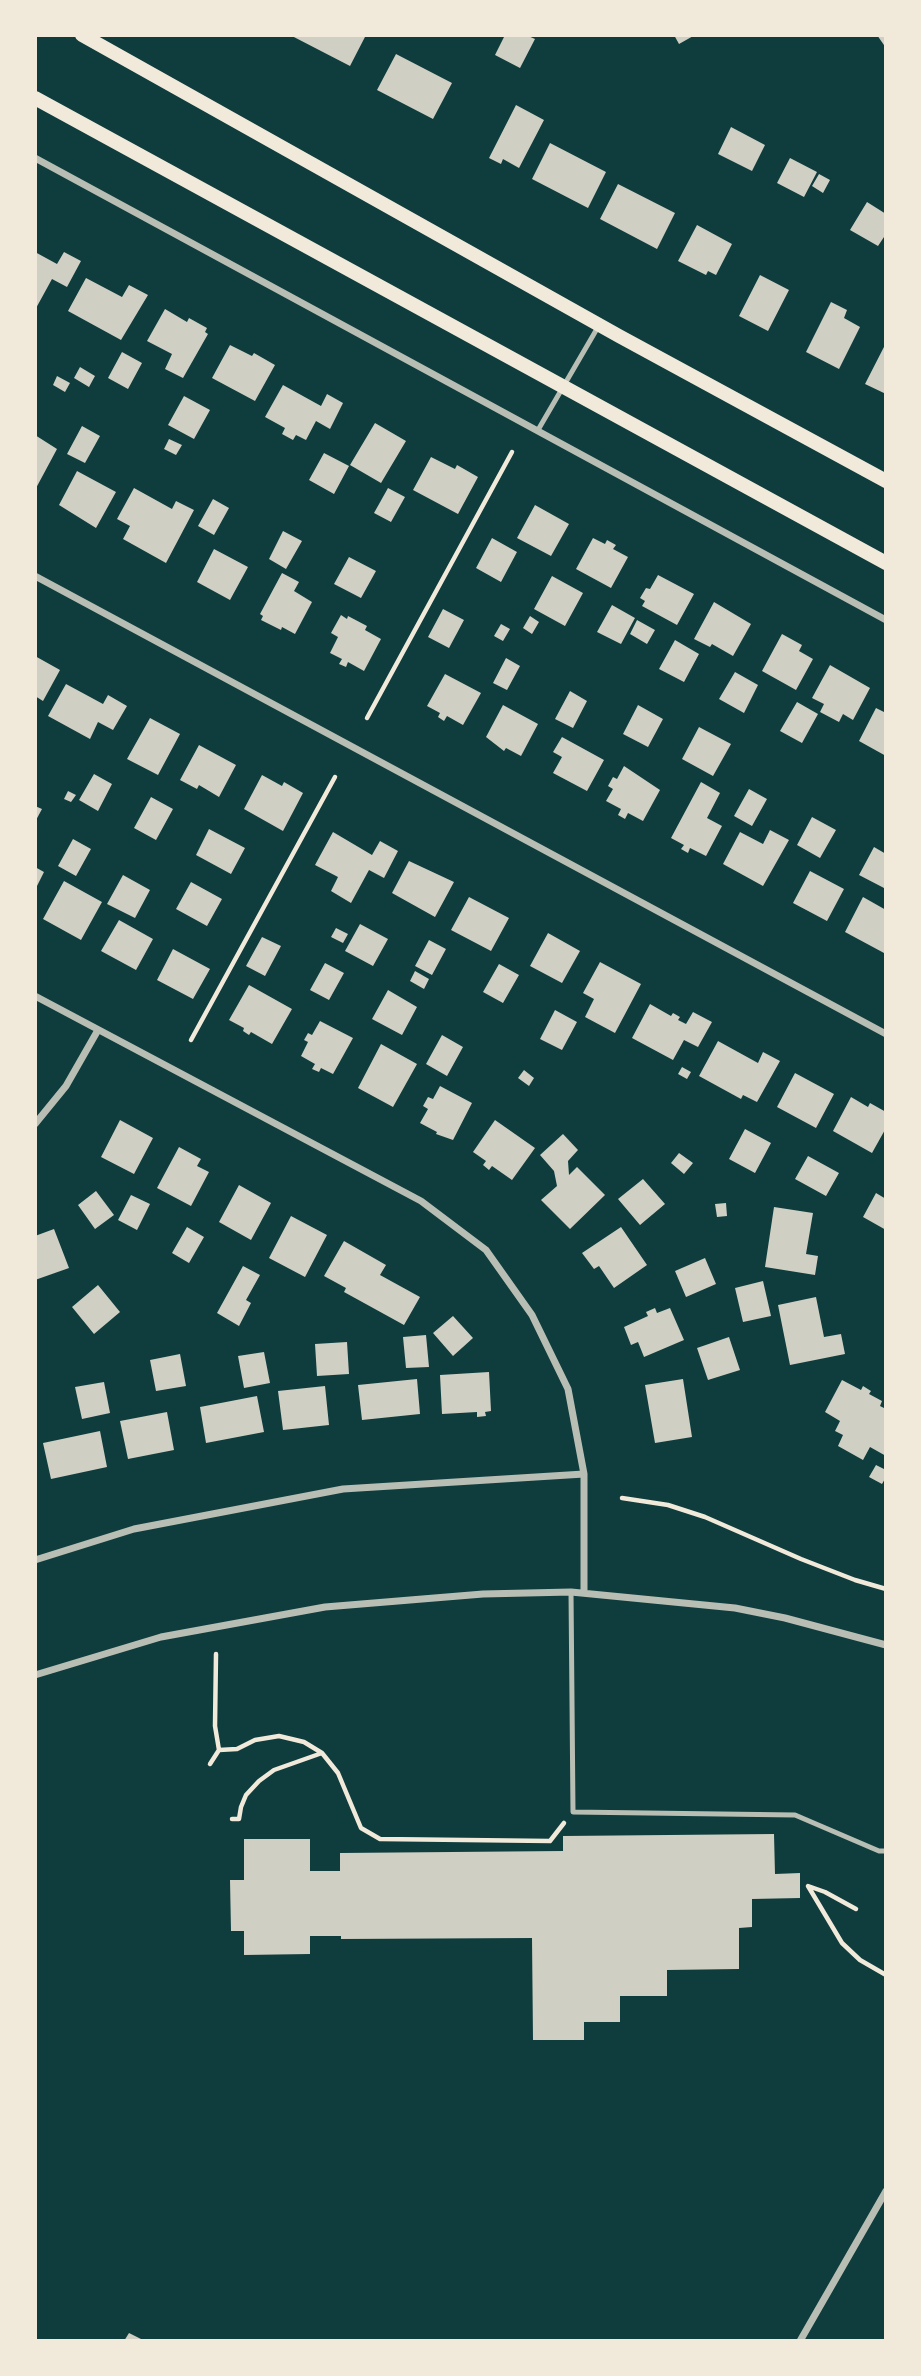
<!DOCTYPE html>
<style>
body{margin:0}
#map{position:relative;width:921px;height:2376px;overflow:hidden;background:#0f3d3e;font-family:"Source Sans 3",sans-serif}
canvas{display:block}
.frame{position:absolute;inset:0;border:37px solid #f1e9da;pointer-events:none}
</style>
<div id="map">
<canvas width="921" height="2376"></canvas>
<div class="frame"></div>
</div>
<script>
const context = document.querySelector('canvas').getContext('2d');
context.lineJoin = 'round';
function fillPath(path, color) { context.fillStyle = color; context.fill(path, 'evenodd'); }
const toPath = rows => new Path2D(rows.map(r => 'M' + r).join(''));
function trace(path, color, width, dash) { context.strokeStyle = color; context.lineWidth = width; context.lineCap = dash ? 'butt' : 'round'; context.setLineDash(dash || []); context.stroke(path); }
const building = toPath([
 [290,35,366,35,350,66],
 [505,35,526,35,535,39,520,68,495,55],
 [674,35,695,35,679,44],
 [877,35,886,35,886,48],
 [396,54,452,83,433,119,377,90],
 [516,105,544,120,519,168,503,159,501,164,489,158],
 [731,127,765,145,752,171,718,154],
 [550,143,606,172,588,208,532,179],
 [790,158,817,172,804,197,777,183],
 [819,174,830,180,823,193,812,186],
 [618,184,675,213,657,249,600,219],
 [867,202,886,214,886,234,878,246,850,230],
 [697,225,732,244,716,275,708,271,706,275,678,261],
 [35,252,57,264,64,252,81,261,67,287,52,279,35,310],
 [760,275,789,290,768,331,739,316],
 [86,278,122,297,129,285,148,295,121,340,68,311],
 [831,302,847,310,844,318,860,327,839,369,806,352],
 [165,309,187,322,189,318,207,328,205,332,208,334,183,378,165,369,172,354,147,341],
 [886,343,886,394,865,384],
 [230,345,252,356,254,353,275,365,255,401,212,378],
 [122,352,142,363,128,389,108,378],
 [80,367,95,376,89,387,74,378],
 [57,376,70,383,65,392,53,385],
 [283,385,321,406,327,394,343,403,330,429,316,421,306,440,296,435,293,440,282,434,285,428,265,417],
 [184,396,210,410,194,439,168,425],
 [375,423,406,441,381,483,350,465],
 [82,426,100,436,85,463,67,454],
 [35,435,57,449,35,490],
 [169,439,182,445,176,455,164,449],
 [324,453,349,466,334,494,309,480],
 [431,457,455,469,457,465,478,477,458,514,413,490],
 [77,471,116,492,96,528,59,505],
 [134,488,172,509,176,501,194,510,166,563,123,539,130,526,117,519],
 [388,488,405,497,391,522,374,513],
 [213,499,229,508,214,535,198,526],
 [535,505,569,524,551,556,517,538],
 [283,531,302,541,286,569,269,559],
 [492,538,517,552,501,582,476,568],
 [593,538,605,544,607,540,616,545,613,549,628,557,611,588,576,569],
 [214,549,248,567,230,600,197,582],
 [349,557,376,571,361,598,334,584],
 [282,573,299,582,294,591,312,602,295,634,282,627,281,630,261,620,263,616,260,614],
 [658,575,694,594,677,625,642,606,645,601,640,598,646,588,650,589],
 [552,576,583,593,565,626,534,609],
 [714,602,751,624,733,656,712,644,710,647,694,639],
 [612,605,635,618,621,644,597,632],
 [443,609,464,620,449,648,428,637],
 [341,615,347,619,348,616,367,626,365,630,381,639,364,671,348,662,346,667,339,664,342,659,330,653,338,637,331,633],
 [530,616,539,622,532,634,523,628],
 [637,620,655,630,647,644,630,634],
 [501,624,510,629,503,641,494,636],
 [782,634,802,645,799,651,813,659,796,690,762,671],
 [675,640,699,654,684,682,659,669],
 [35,656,60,670,43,701,35,696],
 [506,658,520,666,507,690,493,683],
 [830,665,870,688,853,720,843,714,839,722,820,712,824,704,812,698],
 [735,672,758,685,744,713,719,699],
 [445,674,481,693,463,725,447,716,444,721,438,717,440,713,427,706],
 [66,684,103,704,108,695,127,706,113,730,98,722,90,739,48,716],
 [570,691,587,701,573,728,555,719],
 [797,702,818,714,802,743,780,731],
 [503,705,538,724,521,756,506,748,504,751,486,737],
 [638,705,663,719,648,747,623,734],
 [876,708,886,713,886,756,859,741],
 [150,718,180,734,158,775,127,759],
 [699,727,731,744,713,776,682,759],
 [562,737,604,760,587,791,553,773,562,757,553,752],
 [199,745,236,765,219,797,199,785,197,789,180,780],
 [624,766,660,790,643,821,628,813,625,819,618,815,621,809,606,801,613,789,608,786,613,777,617,779],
 [94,774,112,784,98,811,79,800],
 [262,775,282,786,284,782,303,793,283,831,244,809],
 [701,782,720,793,707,818,722,826,706,856,690,848,688,853,681,849,684,845,671,838],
 [749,789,767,799,752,826,734,816],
 [68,791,76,795,71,802,64,799],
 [151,797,173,809,156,840,134,828],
 [35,806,42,809,35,822],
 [812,817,836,830,820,858,797,845],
 [209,829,245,848,231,874,196,855],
 [770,830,789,840,763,886,723,864,740,832,763,844],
 [333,832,372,855,380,841,398,851,384,878,369,870,351,903,331,891,338,877,315,865],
 [73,839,91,849,76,876,58,866],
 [874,847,886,854,886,885,884,888,859,875],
 [409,861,454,882,435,917,392,893],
 [35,867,44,872,35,890],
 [810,871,844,889,827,921,793,903],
 [123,875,150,890,135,918,107,904],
 [64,881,102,902,81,940,43,919],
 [191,882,222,899,207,926,176,909],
 [469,897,509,918,491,951,451,930],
 [863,897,886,910,886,949,884,953,845,932],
 [119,920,153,939,136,970,101,951],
 [360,924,388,939,373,966,345,951],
 [336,928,348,934,343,943,331,937],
 [548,933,580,951,562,983,530,966],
 [262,937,281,946,265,976,246,966],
 [429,940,446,949,432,975,415,966],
 [173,949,210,969,193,999,157,980],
 [600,962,641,984,615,1033,585,1017,594,999,583,993],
 [325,963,344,973,329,1000,310,990],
 [499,964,519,975,503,1003,483,992],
 [415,971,429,979,424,989,410,981],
 [249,985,292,1009,272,1044,251,1032,249,1035,243,1031,244,1028,229,1020],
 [388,990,417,1007,402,1035,372,1019],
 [650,1004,671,1016,673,1013,680,1017,678,1020,686,1024,693,1012,712,1022,698,1047,684,1040,673,1060,632,1038],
 [555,1010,577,1022,562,1050,540,1039],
 [320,1021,353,1038,333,1074,321,1068,319,1072,312,1069,315,1064,301,1056,308,1042,304,1040,308,1033,312,1035],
 [442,1035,463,1047,447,1076,426,1064],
 [718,1041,758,1063,763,1052,780,1061,757,1102,743,1095,741,1099,699,1076],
 [381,1044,417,1064,393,1107,358,1088],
 [682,1067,691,1072,687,1079,678,1074],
 [524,1070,534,1078,529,1086,518,1078],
 [795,1073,834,1094,816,1128,777,1107],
 [440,1086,472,1103,453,1140,436,1134,437,1132,420,1123,428,1109,423,1106,428,1097,433,1099],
 [851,1097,868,1107,870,1103,886,1112,886,1128,872,1153,833,1131],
 [120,1120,153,1138,134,1174,101,1157],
 [495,1120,535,1148,512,1180,492,1166,489,1170,483,1165,486,1161,473,1152],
 [745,1129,771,1143,755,1173,729,1159],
 [563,1134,578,1150,568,1161,569,1175,577,1167,605,1195,570,1229,541,1200,557,1186,554,1171,540,1155],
 [179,1147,201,1159,197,1166,209,1172,191,1206,157,1188],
 [679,1153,693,1163,684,1174,671,1163],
 [808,1156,839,1173,826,1196,795,1179],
 [643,1179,665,1204,640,1225,618,1199],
 [239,1185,271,1203,251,1240,219,1222],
 [96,1191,114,1215,95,1229,78,1205],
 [876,1193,886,1199,886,1230,863,1217],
 [131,1195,150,1204,137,1230,118,1220],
 [726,1203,727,1216,717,1217,715,1204],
 [774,1207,813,1213,806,1254,818,1256,815,1275,765,1267],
 [291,1216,327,1235,305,1277,269,1258],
 [187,1227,204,1237,189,1263,172,1253],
 [621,1227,647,1265,614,1288,599,1266,594,1269,582,1253],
 [54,1229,69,1268,35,1280,35,1236],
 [344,1241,386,1265,380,1275,420,1297,404,1325,344,1292,346,1288,324,1276],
 [705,1258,716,1284,686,1297,675,1271],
 [243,1266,260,1275,246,1300,251,1303,239,1326,217,1313],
 [763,1281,771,1316,743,1322,735,1288],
 [98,1285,120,1312,94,1334,72,1307],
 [816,1297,824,1337,841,1334,845,1354,790,1365,778,1305],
 [655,1308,657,1313,670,1308,684,1340,644,1357,638,1342,631,1345,624,1327,648,1316,646,1312],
 [453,1316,473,1338,453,1356,433,1333],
 [426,1335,429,1367,406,1368,403,1337],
 [729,1337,740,1370,708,1380,697,1348],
 [347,1342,349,1374,317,1376,315,1344],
 [264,1352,270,1383,244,1388,238,1356],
 [180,1354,186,1386,156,1391,150,1360],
 [489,1372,491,1411,485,1412,486,1416,477,1417,477,1412,442,1414,440,1375],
 [417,1379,420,1414,362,1420,358,1385],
 [683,1379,692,1437,655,1443,645,1385],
 [842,1380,861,1390,863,1386,871,1391,869,1394,882,1401,880,1406,886,1409,886,1456,870,1447,863,1460,838,1446,843,1435,835,1431,840,1421,825,1412],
 [104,1382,110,1413,82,1419,75,1387],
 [325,1386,329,1425,283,1430,278,1391],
 [257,1396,264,1432,206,1443,200,1407],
 [167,1412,174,1450,128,1459,120,1421],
 [100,1431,107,1467,51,1479,43,1443],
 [876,1465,886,1470,886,1477,882,1484,869,1477],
 [774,1834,775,1874,800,1873,800,1898,752,1899,752,1927,739,1928,739,1969,667,1970,667,1996,620,1996,620,2022,584,2022,584,2040,533,2040,532,1938,341,1939,341,1936,310,1936,310,1954,244,1955,244,1931,231,1931,230,1880,244,1880,244,1839,310,1839,310,1871,340,1871,340,1853,563,1851,563,1836],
 [129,2333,145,2341,124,2341]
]);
const path = toPath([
 [367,718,512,452],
 [191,1040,335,777],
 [622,1498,668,1505,705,1517,801,1559,855,1580,886,1589],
 [216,1654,215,1726,219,1750,237,1749,255,1740,279,1736,304,1742,322,1753,338,1773,361,1828,380,1839,550,1841,564,1823],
 [210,1764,219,1750],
 [232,1819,239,1819,241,1807,246,1795,259,1781,274,1770,322,1753],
 [856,1909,825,1892,808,1886,842,1943,860,1960,886,1975]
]);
const service = toPath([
 [538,430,598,327],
 [571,1592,573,1812,795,1815,879,1851,886,1851]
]);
const minor = toPath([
 [35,158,886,620],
 [35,576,886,1034],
 [35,996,421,1201,486,1250,532,1315,568,1389,584,1474,584,1593],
 [35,1124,66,1086,98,1030],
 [35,1560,134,1529,343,1489,584,1474],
 [35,1675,161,1637,325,1607,483,1594,571,1592,735,1608,785,1618,886,1645],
 [800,2341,886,2191]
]);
const secondary = toPath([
 [82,35,619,336,886,481],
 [35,98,886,563]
]);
fillPath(building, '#cfcfc3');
trace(path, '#f1e9da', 4.5);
trace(service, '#b8beb3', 5);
trace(minor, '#b8beb3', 7);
trace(secondary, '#f1e9da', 14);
</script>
